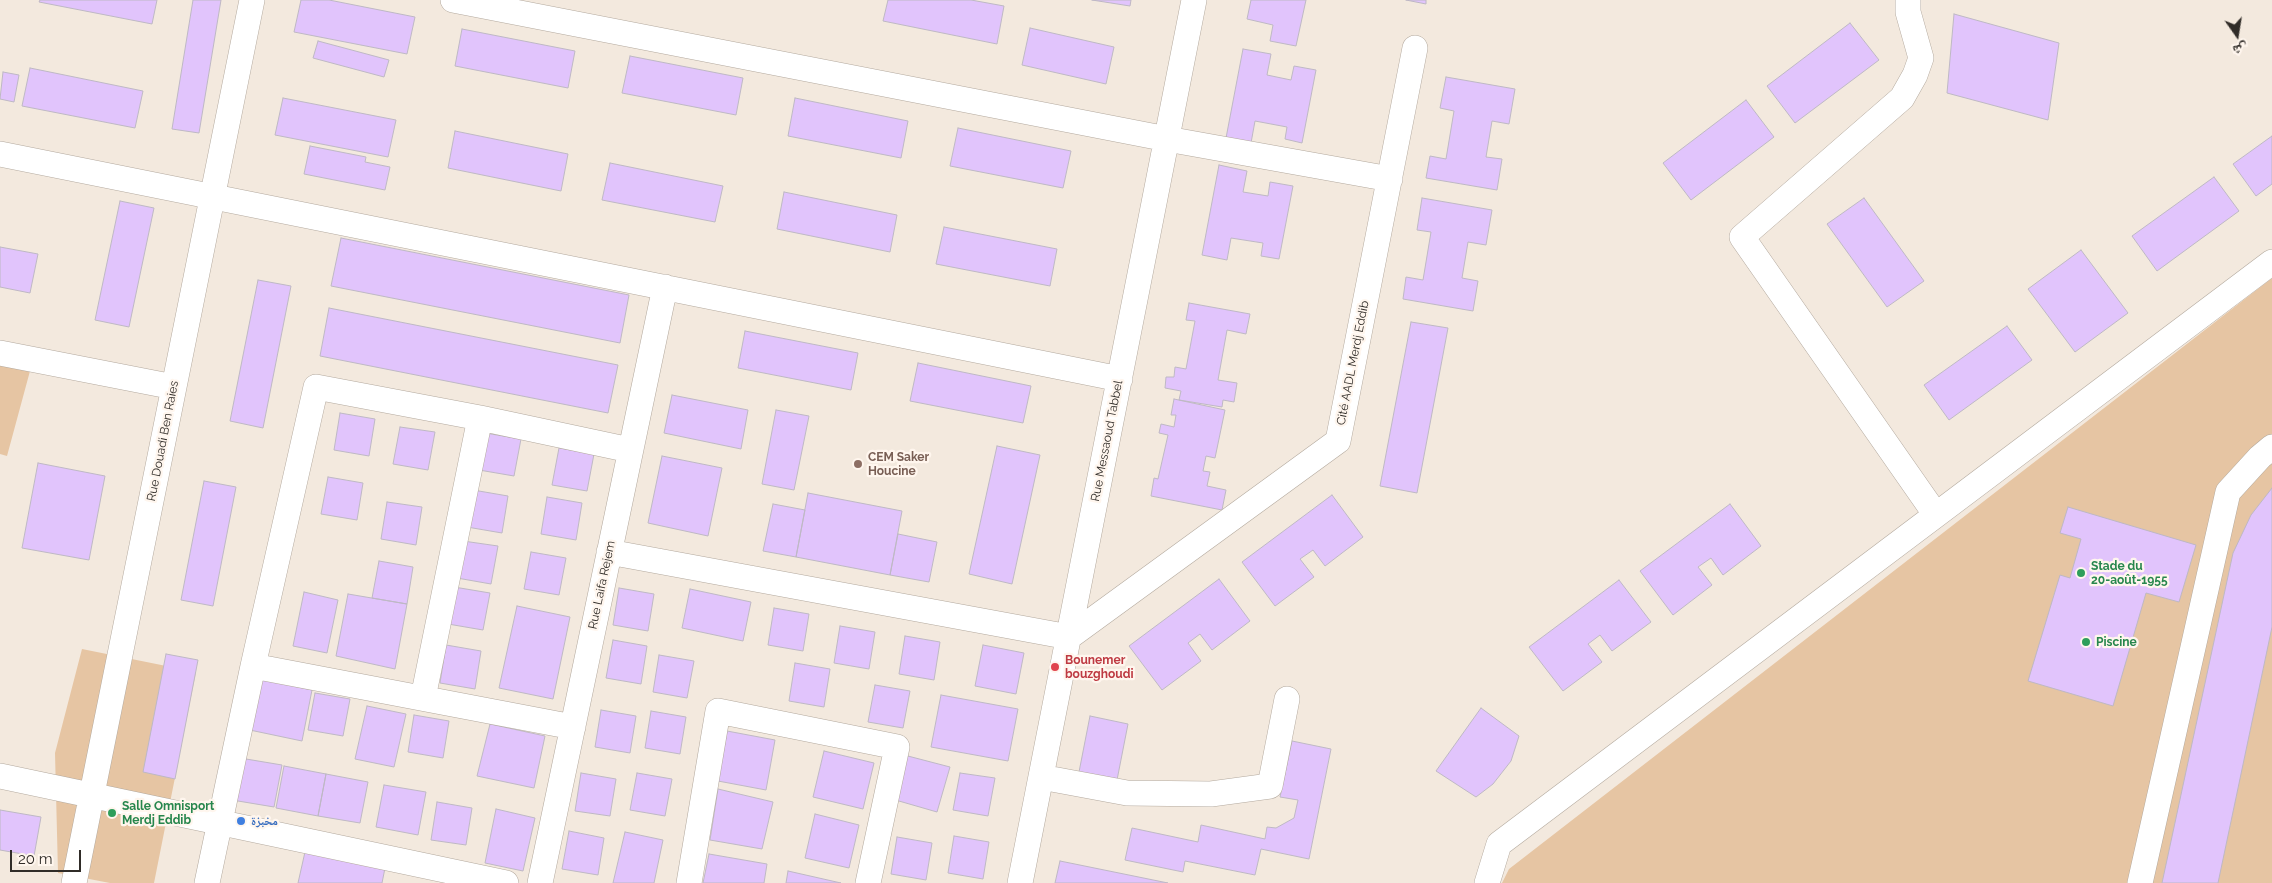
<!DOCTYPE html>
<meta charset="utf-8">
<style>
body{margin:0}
#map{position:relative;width:2272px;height:883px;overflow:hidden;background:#f3e9de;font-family:Raleway,"Noto Naskh Arabic",sans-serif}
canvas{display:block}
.north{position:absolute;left:2212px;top:10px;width:50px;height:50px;-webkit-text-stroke:4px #fff6ee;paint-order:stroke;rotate:167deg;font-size:14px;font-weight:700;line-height:20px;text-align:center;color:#302c28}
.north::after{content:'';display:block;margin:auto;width:18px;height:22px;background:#302c28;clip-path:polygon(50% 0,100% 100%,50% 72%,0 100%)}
.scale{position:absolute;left:10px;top:850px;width:71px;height:22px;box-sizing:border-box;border:2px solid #302c28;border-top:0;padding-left:6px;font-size:15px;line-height:18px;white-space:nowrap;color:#302c28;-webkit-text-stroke:4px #fff6ee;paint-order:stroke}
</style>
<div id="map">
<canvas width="2272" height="883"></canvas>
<div class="north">ش</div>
<div class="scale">20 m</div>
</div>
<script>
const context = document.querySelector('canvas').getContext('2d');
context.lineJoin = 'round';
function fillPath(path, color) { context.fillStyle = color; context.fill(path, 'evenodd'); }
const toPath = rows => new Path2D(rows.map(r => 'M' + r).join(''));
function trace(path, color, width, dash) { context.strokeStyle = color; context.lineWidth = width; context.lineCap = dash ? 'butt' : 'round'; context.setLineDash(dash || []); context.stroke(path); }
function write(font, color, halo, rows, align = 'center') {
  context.font = font + ' Raleway,"Noto Naskh Arabic",sans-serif'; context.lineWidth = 4.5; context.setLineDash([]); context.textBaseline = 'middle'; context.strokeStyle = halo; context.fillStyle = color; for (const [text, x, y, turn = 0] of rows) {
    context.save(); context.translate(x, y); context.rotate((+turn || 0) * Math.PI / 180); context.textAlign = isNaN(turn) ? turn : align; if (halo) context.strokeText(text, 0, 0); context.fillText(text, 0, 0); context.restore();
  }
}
const green = toPath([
 [2272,278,2272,883,1502,883,1509,869],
 [0,364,30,371,7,456,0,454],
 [82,649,196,672,154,883,110,883,58,873,55,753]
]);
const building = toPath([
 [40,0,157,0,152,24,39,2,40,0],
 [193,0,221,0,199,133,172,129,193,0],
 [301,0,329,0,415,17,407,54,294,32,301,0],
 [888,0,971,0,1004,6,997,44,883,21,888,0],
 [1092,0,1131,0,1130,6,1092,0],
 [1251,0,1306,0,1296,46,1270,41,1273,25,1247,19,1251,0],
 [1406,0,1426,0,1426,4,1406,0],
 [1954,14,2059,43,2048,120,1947,93,1954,14],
 [1850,23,1879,60,1795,123,1767,86,1850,23],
 [1030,28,1114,47,1106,84,1022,65,1030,28],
 [462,29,575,51,568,88,455,66,462,29],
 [318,41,389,60,384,77,313,58,318,41],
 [1243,49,1271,54,1267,75,1291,80,1294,66,1316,70,1302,143,1285,139,1287,127,1255,121,1251,143,1226,138,1243,49],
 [630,56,743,78,736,115,622,93,630,56],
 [30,68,143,91,135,128,22,106,30,68],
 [3,72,19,75,14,102,0,99,3,72],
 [1446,77,1515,89,1509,124,1492,121,1486,157,1502,159,1497,190,1426,178,1430,156,1446,159,1454,111,1440,108,1446,77],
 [283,98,396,120,388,157,275,135,283,98],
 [795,98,908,121,901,158,788,136,795,98],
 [1746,100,1774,137,1691,200,1663,163,1746,100],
 [958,128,1071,151,1063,188,950,166,958,128],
 [455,131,568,154,561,191,448,168,455,131],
 [2272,136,2272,184,2256,196,2233,164,2272,136],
 [310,146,366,157,365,162,390,167,385,190,304,174,310,146],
 [610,163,723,186,715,222,602,200,610,163],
 [1219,165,1247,171,1243,192,1268,196,1270,182,1293,186,1279,259,1261,256,1263,243,1231,238,1227,260,1202,255,1219,165],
 [2214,177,2239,211,2157,271,2132,236,2214,177],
 [784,192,897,215,890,252,777,229,784,192],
 [1422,198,1492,210,1486,245,1468,242,1462,278,1478,281,1473,311,1403,299,1406,277,1423,280,1431,232,1417,230,1422,198],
 [1864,198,1924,281,1887,307,1827,224,1864,198],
 [120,201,154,208,129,327,95,320,120,201],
 [944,227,1057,249,1050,286,936,264,944,227],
 [341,238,629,295,620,343,331,286,341,238],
 [0,247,38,254,30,293,0,287,0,247],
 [2081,250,2128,313,2075,352,2028,289,2081,250],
 [258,280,291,286,263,428,230,421,258,280],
 [1189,303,1250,314,1246,334,1227,330,1218,380,1237,383,1234,402,1223,400,1222,407,1179,400,1181,391,1165,388,1166,377,1174,377,1175,367,1186,369,1195,321,1186,320,1189,303],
 [329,308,618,365,608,413,320,356,329,308],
 [1411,322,1448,328,1417,493,1380,486,1411,322],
 [2007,326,2032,360,1949,420,1924,385,2007,326],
 [745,331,858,353,851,390,738,368,745,331],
 [918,363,1031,386,1023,423,910,401,918,363],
 [672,395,748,410,741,449,664,433,672,395],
 [1174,399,1225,410,1215,458,1206,456,1203,471,1210,472,1207,486,1226,490,1222,510,1151,496,1154,478,1158,479,1168,435,1159,433,1161,424,1174,427,1176,415,1171,415,1174,399],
 [776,410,809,416,794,490,762,484,776,410],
 [340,413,375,419,369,456,334,450,340,413],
 [400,427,435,432,428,470,393,464,400,427],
 [485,433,521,439,514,476,479,470,485,433],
 [997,446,1040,455,1012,584,969,574,997,446],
 [559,448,594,454,587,491,552,485,559,448],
 [662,456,722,468,708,536,648,523,662,456],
 [38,463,105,476,89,560,22,548,38,463],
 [328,477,363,483,357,520,321,514,328,477],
 [204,481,236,487,213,606,181,600,204,481],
 [2272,488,2272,627,2218,883,2162,883,2233,553,2251,515,2272,488],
 [473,490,508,496,502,533,467,527,473,490],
 [808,493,902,511,890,575,796,557,808,493],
 [1332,495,1363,537,1325,566,1313,550,1300,559,1314,577,1275,606,1242,562,1332,495],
 [547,497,582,503,576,540,541,534,547,497],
 [387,502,422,507,416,545,381,539,387,502],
 [773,504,805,510,796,557,763,551,773,504],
 [1730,504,1761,546,1723,575,1711,558,1698,567,1712,585,1673,615,1640,571,1730,504],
 [2068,507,2196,545,2179,602,2146,593,2113,706,2028,681,2060,575,2070,578,2081,539,2060,533,2068,507],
 [898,534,937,542,929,582,890,575,898,534],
 [463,541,498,546,491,584,457,578,463,541],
 [531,552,566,558,559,595,524,589,531,552],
 [379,561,413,567,407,604,372,598,379,561],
 [1219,579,1250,621,1212,650,1200,634,1188,643,1201,661,1162,690,1129,646,1219,579],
 [1619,580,1651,622,1612,651,1600,635,1588,644,1602,662,1563,691,1529,647,1619,580],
 [454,587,490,593,483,630,448,624,454,587],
 [619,588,654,594,648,631,613,625,619,588],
 [690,589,751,602,743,641,682,628,690,589],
 [304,592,338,600,327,653,293,646,304,592],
 [348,594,407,604,395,669,336,656,348,594],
 [517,606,570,617,553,699,499,688,517,606],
 [774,608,809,614,803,651,768,645,774,608],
 [840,626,875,632,869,669,834,663,840,626],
 [905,636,940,642,934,680,899,674,905,636],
 [613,640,647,646,641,684,606,678,613,640],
 [446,645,481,651,475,689,440,683,446,645],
 [983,645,1024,653,1016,694,975,686,983,645],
 [166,654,198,660,175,779,143,772,166,654],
 [659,655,694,661,687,698,653,692,659,655],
 [795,663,830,669,824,707,789,701,795,663],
 [258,678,312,690,302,741,245,729,258,678],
 [875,685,910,691,903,728,868,722,875,685],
 [315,693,350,699,343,736,308,730,315,693],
 [941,695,1018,709,1008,761,931,747,941,695],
 [367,706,406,714,394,767,355,759,367,706],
 [1481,708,1519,736,1511,761,1493,784,1476,797,1436,771,1481,708],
 [601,710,636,716,630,753,595,747,601,710],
 [651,711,686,717,680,754,645,748,651,711],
 [414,715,449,721,443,758,408,752,414,715],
 [1090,716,1128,724,1117,780,1079,772,1090,716],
 [490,724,545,736,534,788,477,776,490,724],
 [727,731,775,740,766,790,718,781,727,731],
 [1292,741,1331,749,1309,859,1261,849,1255,875,1185,861,1183,872,1125,860,1132,828,1198,842,1201,825,1265,839,1267,827,1276,828,1294,818,1298,800,1280,797,1292,741],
 [824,751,874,763,863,809,813,797,824,751],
 [904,755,950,767,937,812,892,799,904,755],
 [240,758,282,765,274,807,232,800,240,758],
 [284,766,326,774,318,816,276,808,284,766],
 [581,773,616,779,610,816,575,811,581,773],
 [637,773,672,779,665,816,630,810,637,773],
 [960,773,995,778,988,816,953,810,960,773],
 [326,774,368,782,360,823,318,816,326,774],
 [384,785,426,792,418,835,376,827,384,785],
 [718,789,773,802,762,849,710,840,718,789],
 [437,802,472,808,466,845,431,840,437,802],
 [496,809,535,818,523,871,485,863,496,809],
 [0,810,41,817,34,856,0,850,0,810],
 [815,814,859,825,849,868,805,858,815,814],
 [569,831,604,838,598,875,562,869,569,831],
 [625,832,663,840,654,883,613,883,625,832],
 [954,836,989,842,983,879,948,873,954,836],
 [897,837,932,843,926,880,891,874,897,837],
 [305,852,385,868,382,883,298,883,305,852],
 [709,854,767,864,764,883,703,883,709,854],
 [1060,861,1168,883,1055,883,1060,861],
 [788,871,841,883,786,883,788,871]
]);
const minor = toPath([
 [453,0,1167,139,1390,179],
 [1908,0,1908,12,1921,58,1915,75,1902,98,1742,237,1936,515],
 [0,154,1120,379],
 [0,353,174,387],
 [609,552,1069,637,1338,441,1415,48],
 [423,698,480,418],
 [573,727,253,666,316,387,480,418,630,450],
 [0,776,506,883],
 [1041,777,1127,793,1211,794,1270,786,1287,699],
 [74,883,252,0],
 [207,883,253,666],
 [540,883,665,287],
 [689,883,718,711,897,747,868,883],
 [1020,883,1194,0],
 [1487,883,1499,844,2272,262],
 [2140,883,2228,492,2260,457,2272,447]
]);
const markers = [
 [858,464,5,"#8d6e63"],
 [2081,573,5,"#2e9e5b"],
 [2086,642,5,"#2e9e5b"],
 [1055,667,5,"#e0444e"],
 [112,813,5,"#2e9e5b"],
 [241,821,5,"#3f7fe0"]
];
const streetNames = [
 ["Cité AADL Merdj Eddib",1353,363,-79],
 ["Rue Douadi Ben Raies",163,441,-79],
 ["Rue Messaoud Tabbel",1107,441,-79],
 ["Rue Laifa Rejem",602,585,-78]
];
const educationNames = [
 ["CEM Saker",868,457],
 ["Houcine",868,471]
];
const leisureNames = [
 ["Stade du",2091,566],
 ["20-août-1955",2091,580],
 ["Piscine",2096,642],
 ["Salle Omnisport",122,806],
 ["Merdj Eddib",122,820]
];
const healthNames = [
 ["Bounemer",1065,660],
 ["bouzghoudi",1065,674]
];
const shopNames = [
 ["مخبزة",251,821]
];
fillPath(green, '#e6c5a3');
fillPath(building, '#e1c4fc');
trace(building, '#beb8c4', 1);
trace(minor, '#b3a99e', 26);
trace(minor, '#fff', 25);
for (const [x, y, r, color] of markers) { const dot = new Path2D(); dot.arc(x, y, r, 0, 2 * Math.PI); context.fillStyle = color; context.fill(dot); trace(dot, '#fff6ee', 2); }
write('12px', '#302c28', '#fff6ee', streetNames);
write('bold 12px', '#785e54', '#fff6ee', educationNames, 'left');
write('bold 12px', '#27864d', '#fff6ee', leisureNames, 'left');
write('bold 12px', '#be3a42', '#fff6ee', healthNames, 'left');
write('bold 12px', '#366cbe', '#fff6ee', shopNames, 'left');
</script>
